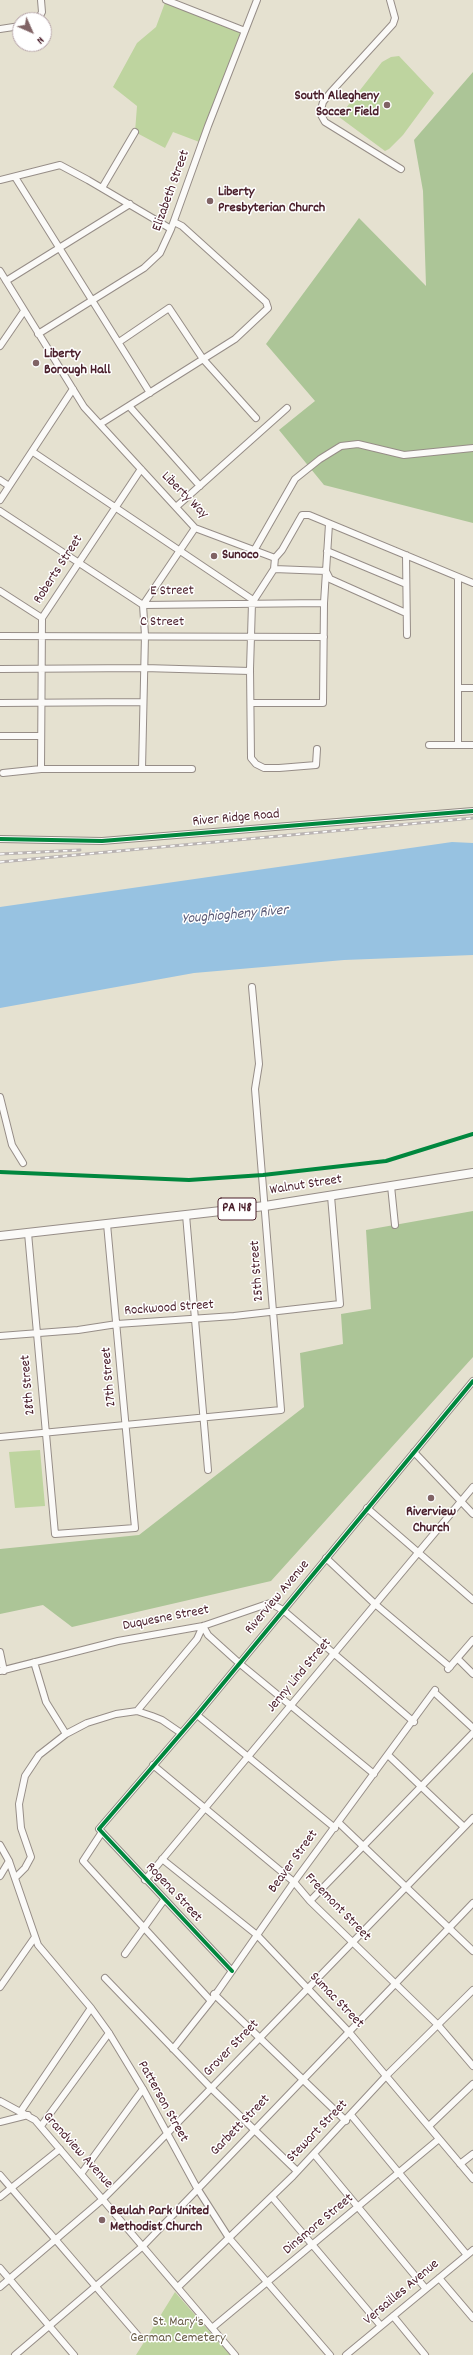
<!DOCTYPE html>
<style>
body{margin:0}
#map{position:relative;width:473px;height:2355px;overflow:hidden;background:#e5e1d0;font-family:Dekko,sans-serif}
canvas{display:block}
.north{position:absolute;left:12px;top:12px;width:40px;height:40px;box-sizing:border-box;background:#fff;border:1px solid #b7a5aa;border-radius:50%;rotate:135deg;font-size:11px;font-weight:700;line-height:16px;text-align:center;color:#4a1f2b}
.north::after{content:'';display:block;margin:auto;width:14px;height:18px;background:#806365;clip-path:polygon(50% 0,100% 100%,50% 72%,0 100%)}
</style>
<div id="map">
<canvas width="473" height="2355"></canvas>
<div class="north">N</div>
</div>
<script>
const context = document.querySelector('canvas').getContext('2d');
context.lineJoin = 'round';
function fillPath(path, color) { context.fillStyle = color; context.fill(path, 'evenodd'); }
const toPath = rows => new Path2D(rows.map(r => 'M' + r).join(''));
function trace(path, color, width, dash) { context.strokeStyle = color; context.lineWidth = width; context.lineCap = dash ? 'butt' : 'round'; context.setLineDash(dash || []); context.stroke(path); }
function write(font, color, halo, rows, align = 'center') {
  context.font = font + ' Dekko,sans-serif'; context.lineWidth = 3; context.setLineDash([]); context.textBaseline = 'middle'; context.strokeStyle = halo; context.fillStyle = color; for (const [text, x, y, turn = 0] of rows) {
    context.save(); context.translate(x, y); context.rotate((+turn || 0) * Math.PI / 180); context.textAlign = isNaN(turn) ? turn : align; if (halo) context.strokeText(text, 0, 0); context.fillText(text, 0, 0); context.restore();
  }
}
const green = toPath([
 [166,0,245,31,202,143,173,132,165,148,135,132,137,106,113,87,137,43,156,27],
 [399,56,434,93,403,135,389,149,385,151,339,117,382,62,391,57],
 [40,1450,45,1506,15,1508,9,1452],
 [175,2292,230,2355,136,2355]
]);
const forest = toPath([
 [473,72,473,523,324,485,279,430,315,401,266,344,359,218,426,286,423,191,414,140],
 [473,1211,473,1357,271,1581,72,1627,43,1605,0,1614,0,1549,139,1535,304,1407,300,1353,343,1344,341,1314,371,1309,366,1230]
]);
const water = toPath([
 [452,842,473,843,473,955,344,960,194,973,0,1008,0,907]
]);
const minor = toPath([
 [166,0,245,31],
 [390,0,395,18,393,24,330,93,323,102,320,113,325,122,401,169],
 [38,20,42,12,41,0],
 [0,29,20,26],
 [15,177,150,393],
 [0,180,60,165,88,180,171,229],
 [102,188,135,132],
 [0,271,84,407,195,528,275,558],
 [6,281,130,204],
 [38,334,144,268,160,253,171,229,208,126,257,0],
 [119,342,169,308,203,359,256,418],
 [0,346,24,311],
 [129,406,200,486],
 [100,424,235,339,268,308,266,302,182,226,174,222],
 [33,452,253,600],
 [0,480,9,486],
 [0,500,73,389],
 [176,507,287,408],
 [0,511,143,605,324,603],
 [255,549,295,479,320,459,341,446,358,444,404,455,473,448],
 [327,551,406,584],
 [406,555,407,635],
 [275,558,274,569,252,603,250,669,251,758,256,764,264,768,279,768,316,765,317,749],
 [275,558,282,550,302,515,309,515,473,583],
 [274,569,326,571,330,579,406,613],
 [0,591,42,618],
 [0,636,324,637],
 [0,669,144,668,250,671],
 [459,688,473,688],
 [0,703,143,702],
 [251,703,323,703,324,603,329,524],
 [0,736,41,736],
 [429,745,473,745],
 [458,745,458,578],
 [41,769,42,618,141,469],
 [142,769,145,635,143,605,195,528],
 [3,773,41,769,192,769],
 [0,839,102,841,473,811],
 [0,1097,12,1145,23,1163],
 [391,1186,395,1225],
 [186,1215,208,1470],
 [28,1233,55,1534,135,1528,107,1224],
 [0,1336,78,1330,117,1324,234,1316,340,1304,331,1196],
 [0,1437,281,1410,255,1089,259,1064,252,987],
 [414,1452,473,1514],
 [367,1508,473,1600],
 [326,1558,375,1604,450,1667],
 [203,1626,208,1635,239,1663,374,1774],
 [0,1652,4,1671],
 [458,1659,473,1674],
 [34,1662,46,1702,66,1734],
 [448,1669,473,1640],
 [0,1671,118,1641,203,1626,270,1603,283,1610,414,1722],
 [434,1692,473,1728],
 [137,1711,197,1639,203,1626],
 [197,1715,335,1828],
 [388,1755,464,1827],
 [153,1765,294,1882,310,1901,438,2025,473,2066],
 [339,1823,473,1951],
 [102,1832,83,1861,211,2001],
 [0,1845,9,1861,38,1945,91,2008,109,2033,143,2089,197,2188,229,2238,330,2355],
 [162,1859,257,1935,349,2032,473,2179],
 [0,1876,9,1861],
 [15,1878,25,1868,31,1857,21,1828,19,1804,25,1776,39,1755,66,1734,87,1723,116,1714,137,1711,152,1716,162,1720,181,1733],
 [145,1880,473,1487],
 [310,1901,473,1733],
 [125,1954,164,1900],
 [232,1971,99,1829,197,1715,473,1381],
 [105,1978,211,2088,297,2171],
 [0,1987,35,1937],
 [214,1994,346,2121],
 [173,2049,211,2001,294,1882,435,1690],
 [0,2101,35,2120,235,2355],
 [21,2111,91,2008],
 [351,2115,467,2255],
 [0,2122,28,2115],
 [41,2126,109,2033],
 [429,2126,473,2084],
 [314,2154,426,2289],
 [460,2164,473,2154],
 [81,2174,143,2089],
 [0,2175,140,2338],
 [0,2197,60,2149],
 [272,2197,381,2326],
 [0,2268,74,2355],
 [439,2278,473,2318],
 [0,2287,103,2199,125,2177,473,1818],
 [178,2287,293,2176,387,2075,473,1990],
 [393,2316,425,2355],
 [212,2328,439,2139],
 [15,2355,143,2246,473,1903],
 [346,2355,473,2250]
]);
const major = toPath([
 [0,1236,265,1206,473,1173]
]);
const rail = toPath([
 [0,854,80,850],
 [0,862,473,818]
]);
const cycleway = toPath([
 [0,839,102,841,473,811],
 [0,1172,189,1180,263,1175,386,1161,473,1134],
 [232,1971,99,1829,197,1715,473,1381]
]);
const markers = [
 [387,105,4,"#806365"],
 [210,201,4,"#806365"],
 [36,363,4,"#806365"],
 [214,556,4,"#806365"],
 [431,1498,4,"#806365"],
 [102,2220,4,"#806365"]
];
const shields = [
 [237,1209,38]
];
const shieldNames = [
 ["PA 148",237,1209]
];
const poiNames = [
 ["South Allegheny",379,97,"right"],
 ["Soccer Field",379,113,"right"],
 ["Liberty",218,193],
 ["Presbyterian Church",218,209],
 ["Liberty",44,355],
 ["Borough Hall",44,371],
 ["Sunoco",222,556],
 ["Riverview",431,1513,"center"],
 ["Church",431,1529,"center"],
 ["Beulah Park United",110,2212],
 ["Methodist Church",110,2228]
];
const streetNames = [
 ["Elizabeth Street",172,191,-70],
 ["Liberty Way",184,496,45],
 ["Roberts Street",59,570,-57],
 ["E Street",172,592,-1],
 ["C Street",162,623],
 ["River Ridge Road",236,819,-5],
 ["Walnut Street",306,1186,-9],
 ["25th Street",258,1271,-94],
 ["Rockwood Street",169,1309,-4],
 ["27th Street",110,1377,-95],
 ["28th Street",29,1385,-95],
 ["Riverview Avenue",278,1598,-50],
 ["Duquesne Street",166,1619,-11],
 ["Jenny Lind Street",300,1676,-50],
 ["Beaver Street",294,1862,-54],
 ["Rogena Street",173,1893,47],
 ["Freemont Street",337,1908,46],
 ["Sumac Street",336,2001,46],
 ["Grover Street",232,2049,-46],
 ["Patterson Street",162,2102,61],
 ["Garbett Street",241,2126,-46],
 ["Stewart Street",318,2132,-46],
 ["Grandview Avenue",77,2151,48],
 ["Dinsmore Street",319,2225,-40],
 ["Versailles Avenue",402,2293,-40]
];
const parkNames = [
 ["St. Mary's",178,2323],
 ["German Cemetery",178,2339]
];
const waterNames = [
 ["Youghiogheny River",235,916,-5]
];
fillPath(green, '#bed49f');
fillPath(forest, '#acc597');
fillPath(water, '#97c2e1');
trace(minor, '#968d87', 8);
trace(major, '#968d87', 10);
trace(minor, '#fbfaf8', 6);
trace(major, '#fbfaf8', 8);
trace(rail, '#b9b3b2', 3);
trace(rail, '#fff', 1.5, [4.5]);
trace(cycleway, '#00873e', 4);
for (const [x, y, r, color] of markers) { const dot = new Path2D(); dot.arc(x, y, r, 0, 2 * Math.PI); context.fillStyle = color; context.fill(dot); trace(dot, '#fff', 1.5); }
for (const [x, y, w] of shields) { const box = new Path2D(); box.roundRect(x - w / 2, y - 11, w, 22, 3); context.fillStyle = '#fff'; context.fill(box); trace(box, '#4a1f2b', 1); }
write('bold 13px', '#4a1f2b', null, shieldNames);
write('bold 14px', '#4a1f2b', '#fff', poiNames, 'left');
write('14px', '#4a1f2b', '#fff', streetNames);
write('14px', '#675b46', '#fff', parkNames);
write('italic 15px', '#5b5b77', '#fff', waterNames);
</script>
